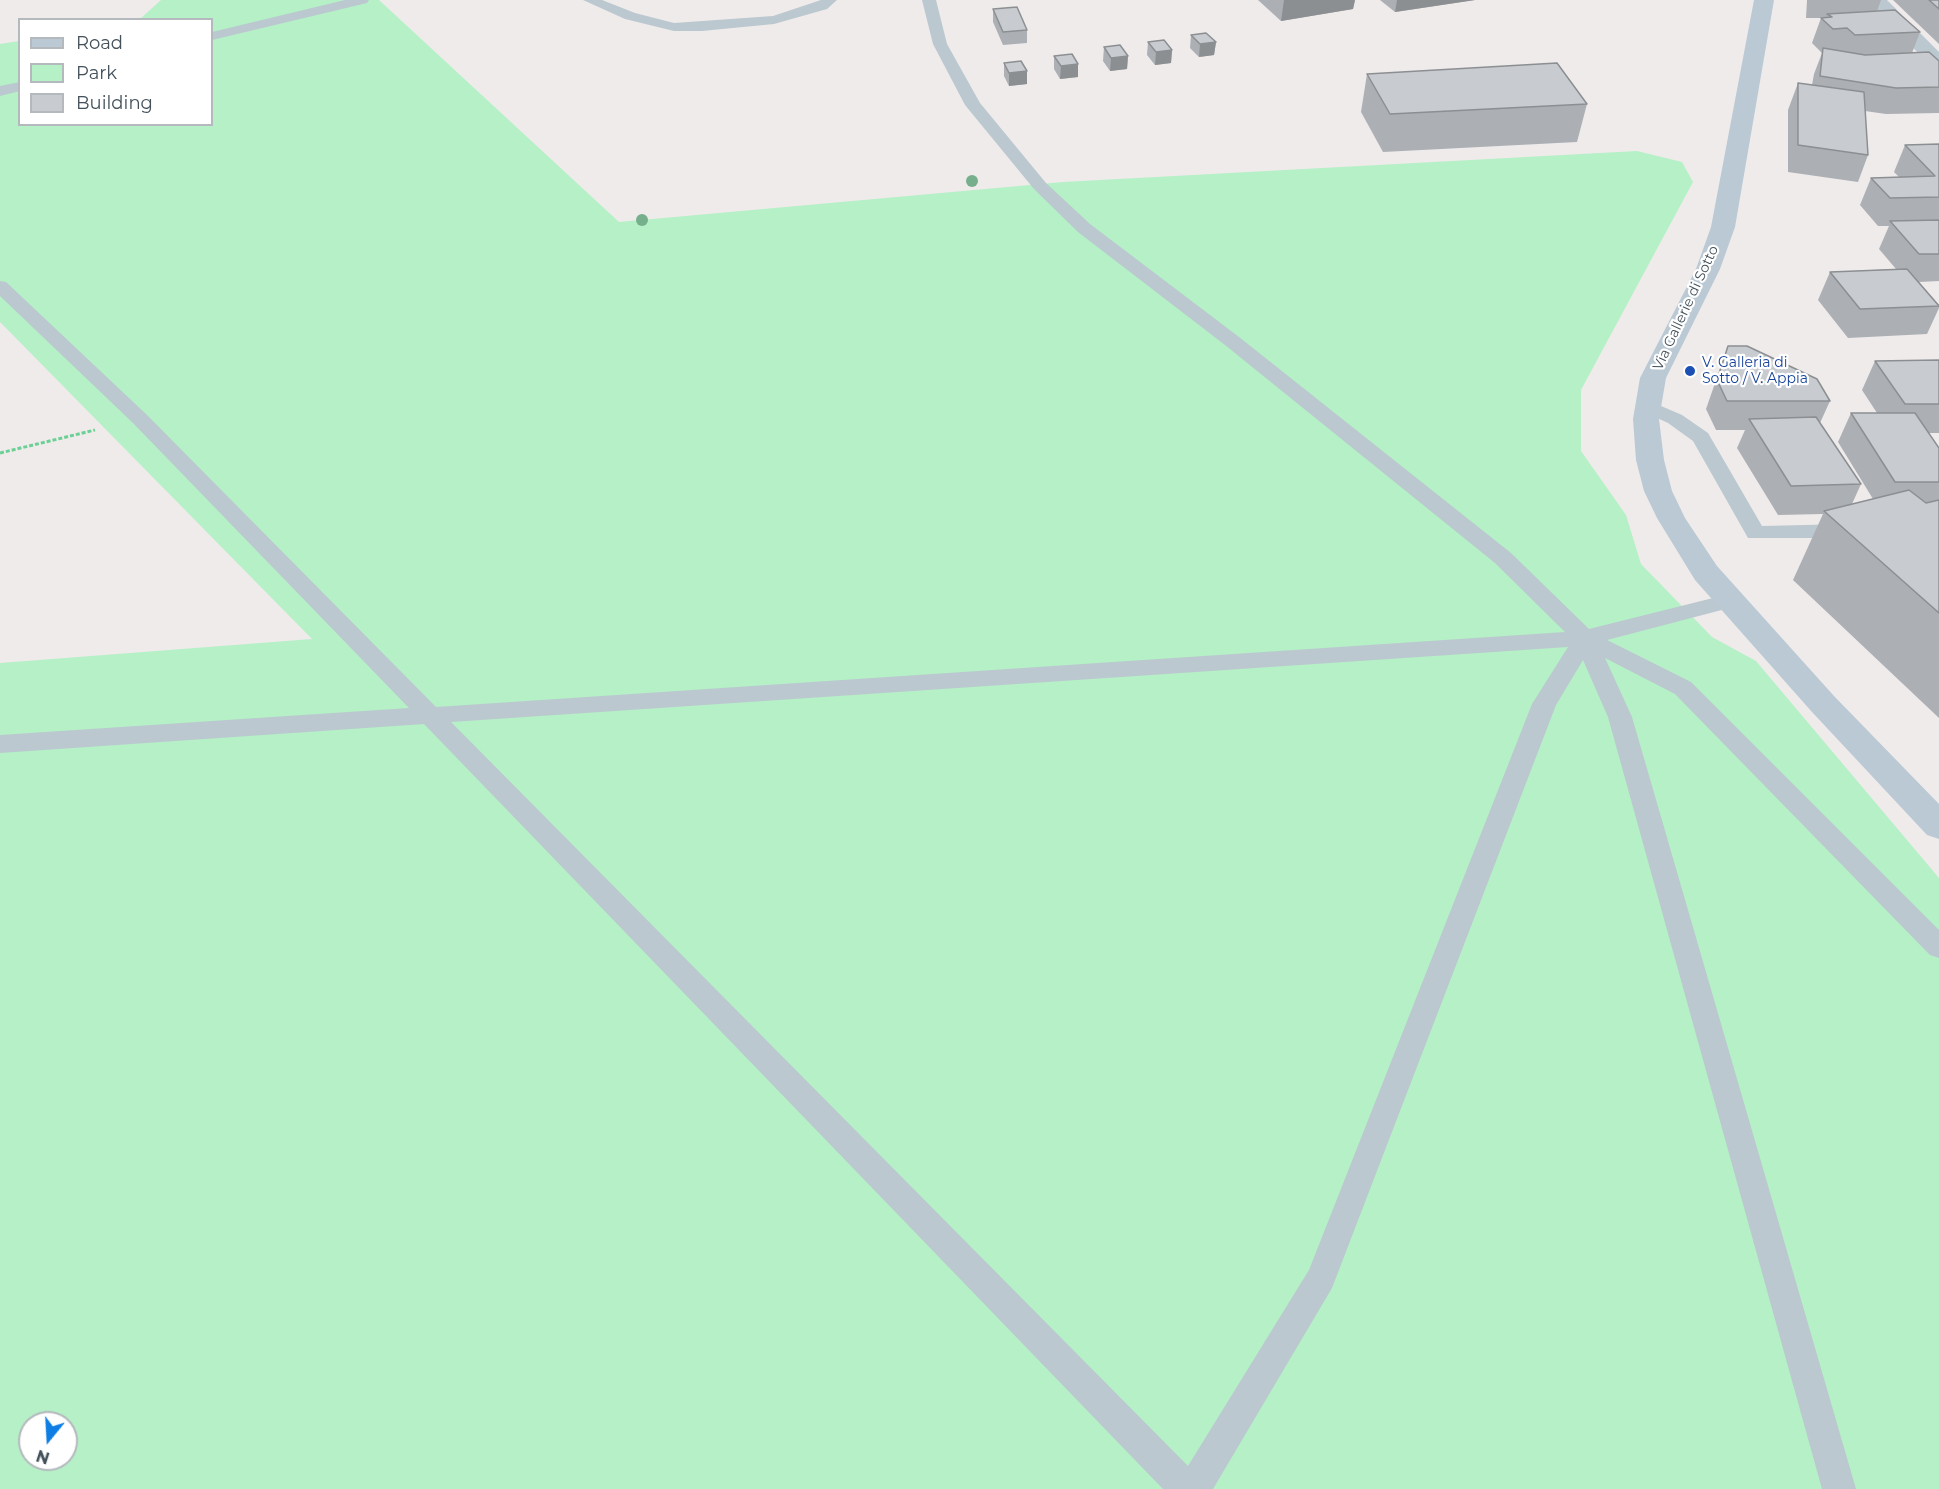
<!DOCTYPE html>
<style>
body{margin:0}
#map{position:relative;width:1939px;height:1489px;overflow:hidden;background:#efebeb;font-family:Montserrat,sans-serif}
canvas{display:block}
.legend{position:absolute;left:18px;top:18px;width:195px;height:108px;box-sizing:border-box;background:#fff;border:2px solid #b4b9bd;margin:0;padding:8px 10px;list-style:none;font-size:18px;color:#43515a}
.legend li{display:flex;align-items:center;gap:12px;height:30px}
.legend b{width:30px;border:2px solid #b4b9bd}
.north{position:absolute;left:18px;top:1411px;width:60px;height:60px;box-sizing:border-box;background:#fff;border:2px solid #b4b9bd;border-radius:50%;rotate:198deg;font-size:16px;font-weight:700;line-height:24px;text-align:center;color:#43515a}
.north::after{content:'';display:block;margin:auto;width:21px;height:27px;background:#0e7ee5;clip-path:polygon(50% 0,100% 100%,50% 72%,0 100%)}
</style>
<div id="map">
<canvas width="1939" height="1489"></canvas>
<ul class="legend">
<li><b style="height:8px;background:#bac9d4"></b>Road</li>
<li><b style="height:16px;background:#b5f0c7"></b>Park</li>
<li><b style="height:16px;background:#c8ccd1"></b>Building</li>
</ul>
<div class="north">N</div>
</div>
<script>
const context = document.querySelector('canvas').getContext('2d');
context.lineJoin = 'round';
function fillPath(path, color) { context.fillStyle = color; context.fill(path, 'evenodd'); }
const toPath = rows => new Path2D(rows.map(r => 'M' + r).join(''));
function trace(path, color, width, dash) { context.strokeStyle = color; context.lineWidth = width; context.lineCap = dash ? 'butt' : 'round'; context.setLineDash(dash || []); context.stroke(path); }
function write(font, color, halo, rows, align = 'center') {
  context.font = font + ' Montserrat,sans-serif'; context.lineWidth = 4.5; context.setLineDash([]); context.textBaseline = 'middle'; context.strokeStyle = halo; context.fillStyle = color; for (const [text, x, y, turn = 0] of rows) {
    context.save(); context.translate(x, y); context.rotate((+turn || 0) * Math.PI / 180); context.textAlign = isNaN(turn) ? turn : align; if (halo) context.strokeText(text, 0, 0); context.fillText(text, 0, 0); context.restore();
  }
}
const green = toPath([
 [161,0,379,0,619,222,1063,182,1637,151,1682,162,1693,182,1581,390,1581,451,1626,515,1641,564,1712,637,1756,661,1939,878,1939,1489,0,1489,0,663,312,639,0,322,0,44,19,41,20,124,212,124,212,20,140,19],
 [30,1423,66,1423,66,1459,30,1459]
]);
const path = toPath([
 [0,453,95,430]
]);
const service = toPath([
 [345,0,369,0,367,3,212,40,212,32,345,0],
 [583,0,602,0,635,13,674,23,773,16,821,0,837,0,827,9,774,24,702,31,674,31,625,19,583,0],
 [922,0,936,0,947,44,980,103,1046,183,1090,224,1239,337,1511,553,1589,629,1729,594,1737,596,1740,601,1737,606,1607,640,1691,682,1939,930,1939,958,1930,955,1675,694,1605,658,1632,717,1856,1489,1822,1489,1608,717,1583,660,1556,705,1332,1288,1213,1489,1163,1489,424,724,0,753,0,735,409,708,133,423,0,296,0,281,6,282,147,415,436,707,1565,632,1495,563,1225,345,1078,232,1034,189,965,105,933,44,922,0],
 [1568,647,1532,704,1309,1270,1188,1466,451,722,1568,647],
 [20,82,20,91,0,96,0,86,20,82],
 [1647,400,1682,415,1708,433,1762,526,1847,524,1854,526,1858,531,1854,536,1847,538,1748,538,1693,441,1668,423,1640,410,1637,406,1647,400]
]);
const minor = toPath([
 [1866,0,1887,0,1939,52,1939,69,1932,67,1866,0]
]);
const secondary = toPath([
 [1754,0,1774,0,1735,227,1720,269,1666,378,1659,419,1664,460,1672,491,1685,518,1717,566,1834,696,1939,804,1939,839,1927,835,1812,712,1695,580,1657,518,1644,491,1636,460,1633,419,1640,378,1696,269,1711,227,1754,0]
]);
const trees = [
 [972,181],
 [642,220]
];
const wall = toPath([
 [1258,0,1355,0,1353,9,1281,21],
 [1380,0,1475,0,1395,12],
 [1807,0,1881,0,1877,11,1920,32,1912,53,1939,61,1939,113,1886,114,1865,111,1868,155,1858,182,1788,172,1788,110,1798,83,1812,85,1814,74,1822,53,1812,43,1821,18,1806,18],
 [1893,0,1939,0,1939,44],
 [993,9,1027,30,1027,43,1003,45,993,22],
 [1191,35,1216,42,1214,55,1199,57,1190,48],
 [1148,42,1172,50,1171,63,1155,65,1147,55],
 [1104,47,1128,56,1127,69,1110,71,1103,61],
 [1054,56,1078,64,1078,77,1060,79,1054,69],
 [1004,63,1027,84,1009,86,1004,76],
 [1367,74,1587,104,1577,142,1383,152,1361,112],
 [1939,144,1939,281,1919,282,1939,305,1939,308,1927,334,1848,338,1818,300,1830,272,1896,269,1879,249,1889,226,1878,226,1860,205,1871,178,1899,177,1894,172,1905,145],
 [1728,346,1830,401,1820,423,1861,484,1852,504,1873,499,1838,442,1851,413,1877,413,1862,390,1875,361,1939,360,1939,433,1929,433,1939,448,1939,718,1793,580,1823,514,1778,515,1737,448,1745,430,1716,430,1706,409]
]);
const shadedWall = toPath([
 [1284,0,1355,0,1353,9,1281,21],
 [1397,0,1475,0,1395,12],
 [1216,42,1214,55,1199,57,1200,44],
 [1172,50,1171,63,1155,65,1156,52],
 [1128,56,1127,69,1110,71,1111,58],
 [1078,64,1078,77,1060,79,1061,66],
 [1027,71,1027,84,1009,86,1009,73]
]);
const building = toPath([
 [1929,0,1939,0,1939,9,1929,0],
 [1017,7,1027,30,1003,32,993,9,1017,7],
 [1895,10,1920,32,1855,35,1847,28,1833,29,1821,18,1832,17,1827,14,1895,10],
 [1206,33,1216,42,1200,44,1191,35,1206,33],
 [1164,40,1172,50,1156,52,1148,42,1164,40],
 [1120,45,1128,56,1111,58,1104,47,1120,45],
 [1823,48,1865,55,1929,52,1939,61,1939,87,1896,88,1820,76,1823,48],
 [1072,54,1078,64,1061,66,1054,56,1072,54],
 [1021,61,1027,71,1009,73,1004,63,1021,61],
 [1557,63,1587,104,1390,114,1367,74,1557,63],
 [1798,83,1864,92,1868,155,1798,145,1798,83],
 [1939,144,1939,197,1890,198,1871,178,1935,176,1905,145,1939,144],
 [1939,220,1939,254,1919,254,1890,221,1939,220],
 [1907,269,1939,306,1860,309,1830,272,1907,269],
 [1728,346,1747,346,1817,379,1830,401,1727,401,1717,380,1728,346],
 [1939,360,1939,404,1905,404,1875,361,1939,360],
 [1851,413,1915,413,1939,448,1939,482,1895,482,1851,413],
 [1816,417,1861,484,1791,486,1749,419,1816,417],
 [1909,490,1926,503,1939,500,1939,613,1824,511,1909,490]
]);
const markers = [
 [1690,371,6,"#1a4fb4"]
];
const farStreetnames = [
 ["Via Gallerie di Sotto",1686,308,-65]
];
const farTransitnames = [
 ["V. Galleria di",1702,363],
 ["Sotto / V. Appia",1702,379]
];
fillPath(green, '#b5f0c7');
trace(path, '#6cd096', 3, [4, 2]);
fillPath(service, '#bbc8cf');
fillPath(minor, '#bbc8cf');
fillPath(secondary, '#bac9d4');
context.fillStyle = '#75af8c';
for (const [x, y] of trees) { context.beginPath(); context.arc(x, y, 6, 0, 2 * Math.PI); context.fill(); }
fillPath(wall, '#acafb4');
fillPath(shadedWall, '#8c8f92');
fillPath(building, '#c8ccd1');
trace(building, '#8c8f92', 1.5);
for (const [x, y, r, color] of markers) { const dot = new Path2D(); dot.arc(x, y, r, 0, 2 * Math.PI); context.fillStyle = color; context.fill(dot); trace(dot, '#fff', 2); }
write('14px', '#43515a', '#fff', farStreetnames);
write('14px', '#164399', '#fff', farTransitnames, 'left');
</script>
